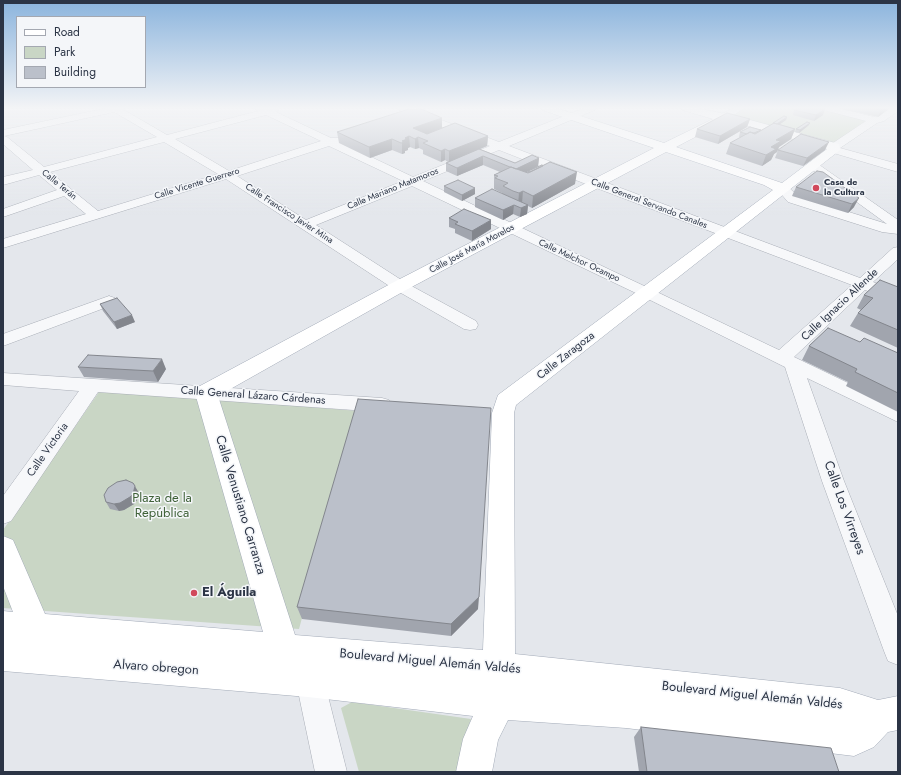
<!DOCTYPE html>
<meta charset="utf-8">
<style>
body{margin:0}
#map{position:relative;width:901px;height:775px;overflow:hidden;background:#e4e7ec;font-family:Jost,sans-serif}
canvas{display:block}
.frame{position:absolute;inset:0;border:4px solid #2b3445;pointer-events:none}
.legend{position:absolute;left:16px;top:16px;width:130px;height:72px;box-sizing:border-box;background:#f4f6f9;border:1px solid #a4a8b1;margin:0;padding:5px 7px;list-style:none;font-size:12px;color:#2b3445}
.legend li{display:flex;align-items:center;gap:8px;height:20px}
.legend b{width:20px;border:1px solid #a4a8b1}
</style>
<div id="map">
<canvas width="901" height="775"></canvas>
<div class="frame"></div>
<ul class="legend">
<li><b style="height:5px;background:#fff"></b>Road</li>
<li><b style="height:11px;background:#c9d6c5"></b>Park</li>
<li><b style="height:11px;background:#bbc0ca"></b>Building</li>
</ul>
</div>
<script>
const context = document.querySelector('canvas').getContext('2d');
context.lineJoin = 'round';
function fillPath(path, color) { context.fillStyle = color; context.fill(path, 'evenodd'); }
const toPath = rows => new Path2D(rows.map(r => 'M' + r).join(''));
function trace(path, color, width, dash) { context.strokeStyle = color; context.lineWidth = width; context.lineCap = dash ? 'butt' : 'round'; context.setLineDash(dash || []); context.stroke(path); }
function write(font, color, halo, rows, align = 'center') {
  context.font = font + ' Jost,sans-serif'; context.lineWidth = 3; context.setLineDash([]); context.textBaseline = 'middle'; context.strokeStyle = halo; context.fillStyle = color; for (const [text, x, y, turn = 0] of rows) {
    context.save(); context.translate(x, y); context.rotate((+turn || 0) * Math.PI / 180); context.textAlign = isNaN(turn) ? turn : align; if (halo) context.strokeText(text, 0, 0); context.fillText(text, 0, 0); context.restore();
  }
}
const green = toPath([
 [743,108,822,108,868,119,833,144,728,115],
 [101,389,358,411,299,629,3,608,3,530],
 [352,702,471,719,458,762,458,772,359,772,341,708]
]);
const minor = toPath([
 [107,108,125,108,124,110,167,135,258,111,254,108,277,108,279,110,276,112,331,138,340,138,341,140,340,142,413,177,490,146,399,110,397,108,410,108,499,142,584,108,597,108,595,110,509,146,860,278,893,248,898,247,898,259,873,282,898,292,898,302,865,290,794,357,898,407,898,422,807,378,844,481,898,616,898,665,888,661,884,651,822,481,785,367,642,296,412,186,316,225,406,283,476,321,478,325,476,329,470,330,464,329,394,289,226,179,3,248,3,239,86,214,64,196,3,217,3,209,57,190,39,175,3,185,3,177,33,170,3,144,3,130,107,108],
 [114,112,157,137,44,167,7,137,4,136,114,112],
 [266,115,321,141,229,171,175,139,266,115],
 [164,142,218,174,98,211,50,172,164,142],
 [329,146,403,181,306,220,237,176,329,146],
 [499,150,591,186,852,285,779,350,423,181,499,150],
 [733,108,744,108,728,119,720,119,719,117,720,115,733,108],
 [822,108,838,108,874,117,890,108,898,108,898,111,884,121,877,123,840,148,898,164,898,172,830,152,828,150,830,145,866,121,824,110,822,108],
 [814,163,818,164,898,220,898,234,882,232,788,202,777,189,779,186,787,186,798,196,887,224,810,168,808,166,810,164,814,163],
 [109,296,115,298,117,301,115,304,3,346,3,334,109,296],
 [3,373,382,398,389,400,392,405,389,410,382,412,98,392,11,521,3,524,3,496,79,391,3,385,3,373],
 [308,666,318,670,326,688,347,772,315,772,298,691,294,680,298,670,308,666]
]);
const major = toPath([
 [540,108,556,108,664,143,713,119,682,110,680,108,698,108,739,117,839,144,840,150,516,405,514,413,515,654,840,688,878,700,898,696,898,730,888,732,874,747,854,756,626,728,508,720,498,740,492,772,456,772,463,739,473,716,308,697,3,671,3,611,13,612,3,586,3,536,13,540,45,614,263,632,195,393,198,387,394,282,654,148,542,110,540,108],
 [726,121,734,122,827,149,782,183,676,147,726,121],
 [666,152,764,185,773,190,498,395,492,413,483,650,295,635,218,396,406,290,666,152]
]);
const wall = toPath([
 [838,108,890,108,878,117],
 [413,110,442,118,442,128,488,136,487,146,480,149,515,163,539,158,538,166,575,184,532,208,528,206,527,214,520,217,513,214,503,220,475,207,475,198,502,194,502,193,494,189,494,175,500,172,483,165,457,176,446,171,446,163,448,162,445,160,441,162,423,154,423,150,419,148,415,149,410,147,408,148,408,150,405,151,405,153,402,154,392,150,370,158,339,143,337,132],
 [794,110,823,115,814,121,793,115],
 [787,117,786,120,779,124,795,129,791,139,779,147,777,152,774,154,771,160,762,166,726,154,730,143,740,138,739,137,740,132,760,131,772,124,773,123],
 [750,119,747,127,718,144,695,137,697,129],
 [809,125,799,133,795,132,796,129],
 [778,150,825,150,803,166,775,158],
 [823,172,854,207,848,213,792,196,796,187],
 [444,186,475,194,462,201,444,192],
 [449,218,491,229,472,241,455,233,455,229,449,227],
 [898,287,898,348,850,326,858,313,861,310,857,308,864,295],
 [100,304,135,322,117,329,103,311],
 [860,342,898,353,898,412,846,386,848,382,802,360,809,346],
 [78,367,166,369,158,382,84,377],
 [139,493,137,500,134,504,124,510,119,511,110,509,106,502],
 [297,607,478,609,451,636,302,619],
 [641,727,839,772,639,772,634,737]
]);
const shadedWall = toPath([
 [884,108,890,108,878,117,881,110],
 [825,109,823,115,814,121,816,115],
 [787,117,786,120,776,127,777,124],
 [442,118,442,128,414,139,413,128],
 [750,119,747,127,718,144,720,136],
 [810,123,809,125,799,133,800,130],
 [795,129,791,139,779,147,777,152,774,154,771,160,762,166,766,155,776,140],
 [409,136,410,147,408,148,408,150,405,151,405,153,402,154,402,141,405,138],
 [488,136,487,146,449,162,449,151],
 [418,137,419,148,415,149,415,139],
 [392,139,392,150,370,158,369,147],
 [829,142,825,150,803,166,807,158],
 [445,149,445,160,441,162,441,151],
 [483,156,483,165,457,176,457,168],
 [539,158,538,166,519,176,515,169],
 [577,172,575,184,532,208,533,196],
 [475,188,475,194,462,201,462,195],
 [523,191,522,203,518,205,519,193],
 [859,198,854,207,848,213,852,204],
 [514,205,513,214,503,220,503,210],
 [528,205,527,214,520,217,521,208],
 [491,220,491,229,472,241,472,231],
 [132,315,135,322,117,329,114,322],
 [162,359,166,369,158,382,153,371],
 [133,483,139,493,137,500,134,504,124,510,119,511,114,504],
 [479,597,478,609,451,636,451,624]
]);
const building = toPath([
 [419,108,442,118,413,128,427,134,455,123,488,136,449,151,445,149,441,151,423,143,428,141,418,137,415,139,409,136,405,138,407,139,402,141,405,142,401,143,392,139,369,147,337,132,409,109,413,110,419,108],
 [798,108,818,108,825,109,816,115,794,110,798,108],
 [873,108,884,108,881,110,873,108],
 [727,113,750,119,720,136,697,129,727,113],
 [784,116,787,117,777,124,773,123,784,116],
 [807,122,810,123,800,130,796,129,807,122],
 [774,123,795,129,776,140,781,141,771,147,776,149,766,155,730,143,750,132,755,134,774,123],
 [750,127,761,130,754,133,750,132,747,134,740,132,750,127],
 [801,134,829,142,807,158,778,150,801,134],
 [479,149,515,163,532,155,539,158,516,169,511,167,510,167,483,156,457,168,446,163,479,149],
 [550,162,577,172,533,196,523,191,519,193,513,191,503,186,508,183,495,178,498,176,494,175,511,167,528,173,550,162],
 [542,165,543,166,530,172,528,171,542,165],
 [817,171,823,172,859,198,852,204,796,187,817,171],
 [458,180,475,188,462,195,444,186,458,180],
 [492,189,528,205,521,208,514,205,503,210,475,198,492,189],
 [464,209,491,220,472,231,455,224,458,222,449,218,464,209],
 [880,280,898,287,898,330,858,313,873,298,864,295,880,280],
 [117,298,132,315,114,322,100,304,117,298],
 [828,328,860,342,864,338,898,353,898,393,855,372,857,369,809,346,828,328],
 [88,355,162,359,153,371,78,367,88,355],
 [358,399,491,408,479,597,451,624,297,607,358,399],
 [126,480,133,483,135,486,133,494,130,497,120,503,114,504,106,502,104,495,108,488,117,482,126,480],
 [641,727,831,748,839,772,647,772,641,727]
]);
const markers = [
 [816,188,4,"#d1495b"],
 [194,593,4,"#d1495b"]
];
const farPoinames = [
 ["Casa de",824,183],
 ["la Cultura",824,193]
];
const farStreetnames = [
 ["Calle Vicente Guerrero",197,184,-17],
 ["Calle Terán",59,185,39],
 ["Calle Mariano Matamoros",393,189,-22],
 ["Calle General Servando Canales",649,204,21],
 ["Calle Francisco Javier Mina",289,214,33],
 ["Calle José María Morelos",472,249,-28],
 ["Calle Melchor Ocampo",579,261,25]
];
const streetNames = [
 ["Calle Ignacio Allende",840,305,-43],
 ["Calle Zaragoza",566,356,-38],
 ["Calle General Lázaro Cárdenas",253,396,4],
 ["Calle Victoria",48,450,-55]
];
const nearParknames = [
 ["Plaza de la",162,499],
 ["República",162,514]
];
const nearStreetnames = [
 ["Calle Venustiano Carranza",240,505,73],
 ["Calle Los Virreyes",844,508,70],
 ["Boulevard Miguel Alemán Valdés",430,662,5],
 ["Alvaro obregon",156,668,4],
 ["Boulevard Miguel Alemán Valdés",752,696,6]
];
const nearPoinames = [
 ["El Águila",202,593]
];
fillPath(green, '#c9d6c5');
trace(minor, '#a9aeb7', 1);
trace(major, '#a3abb8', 1);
fillPath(minor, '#f7f8fa');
fillPath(major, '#fff');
fillPath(wall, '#a1a5ae');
fillPath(shadedWall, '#83868d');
fillPath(building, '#bbc0ca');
trace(building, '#83868d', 1);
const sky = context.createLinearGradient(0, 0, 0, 216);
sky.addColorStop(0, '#8bb4dd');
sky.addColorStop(0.5, '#f3f4f6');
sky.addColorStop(1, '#f3f4f600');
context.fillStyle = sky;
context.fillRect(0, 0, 901, 216);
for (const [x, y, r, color] of markers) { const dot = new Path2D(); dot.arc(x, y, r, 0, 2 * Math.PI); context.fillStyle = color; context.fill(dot); trace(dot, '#f4f6f9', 1.5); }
write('bold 9px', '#2b3445', '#f4f6f9', farPoinames, 'left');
write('9px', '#2b3445', '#f4f6f9', farStreetnames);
write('11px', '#2b3445', '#f4f6f9', streetNames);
write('13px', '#3f6138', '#f4f6f9', nearParknames);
write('13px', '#2b3445', '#f4f6f9', nearStreetnames);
write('bold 13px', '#2b3445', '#f4f6f9', nearPoinames, 'left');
</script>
